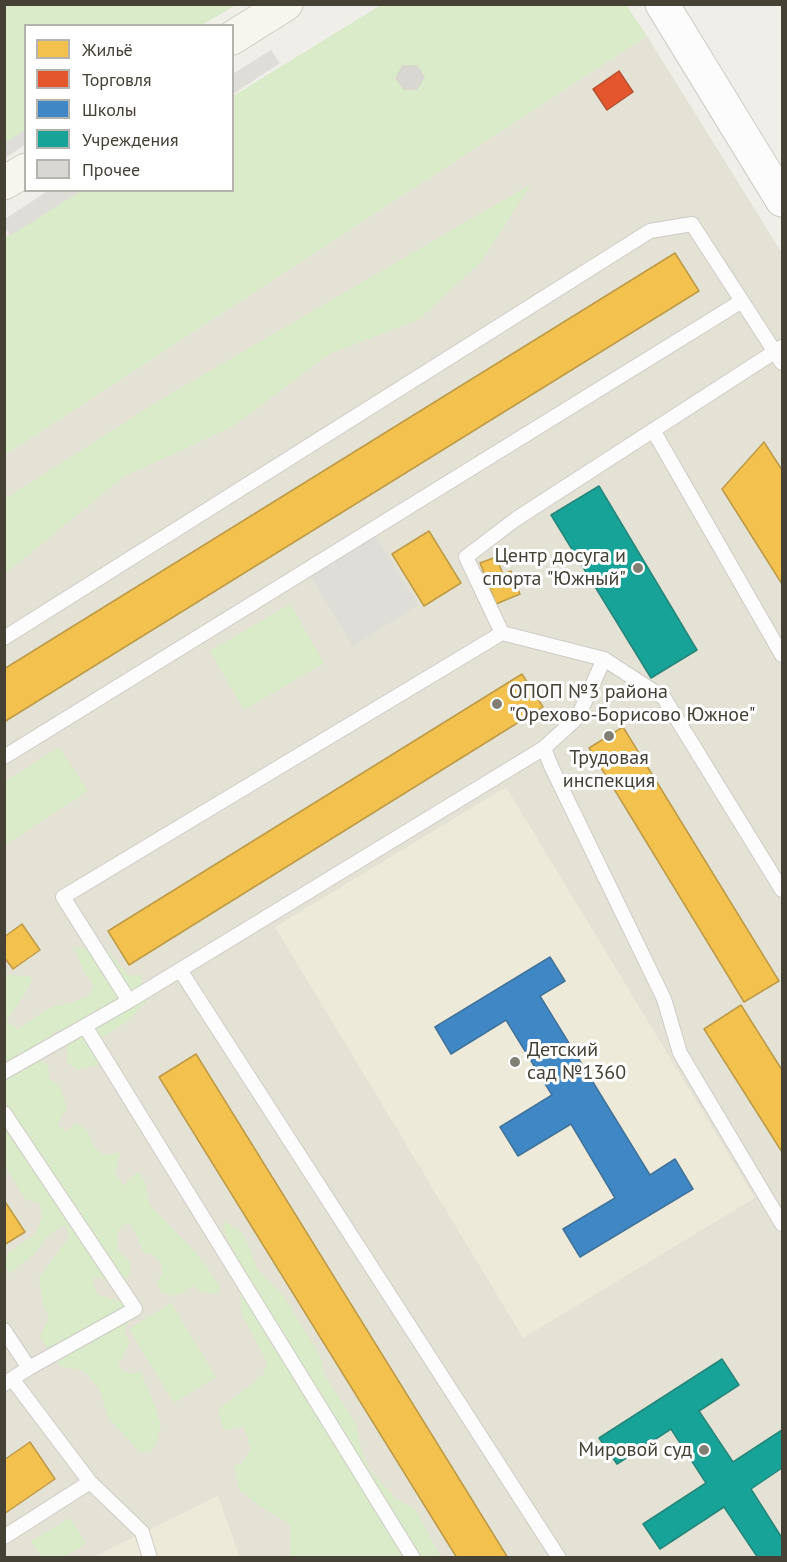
<!DOCTYPE html>
<meta charset="utf-8">
<style>
body{margin:0}
#map{position:relative;width:787px;height:1562px;overflow:hidden;background:#f0eee8;font-family:"PT Sans",sans-serif}
canvas{display:block}
.frame{position:absolute;inset:0;border:6px solid #454135;pointer-events:none}
.legend{position:absolute;left:24px;top:24px;width:210px;height:168px;box-sizing:border-box;background:#fff;border:2px solid #b5b3ae;margin:0;padding:8px 10px;list-style:none;font-size:18px;color:#454135}
.legend li{display:flex;align-items:center;gap:12px;height:30px}
.legend b{width:30px;border:2px solid #b5b3ae}
</style>
<div id="map">
<canvas width="787" height="1562"></canvas>
<div class="frame"></div>
<ul class="legend">
<li><b style="height:16px;background:#f2c14e"></b>Жильё</li>
<li><b style="height:16px;background:#e4572e"></b>Торговля</li>
<li><b style="height:16px;background:#3f88c5"></b>Школы</li>
<li><b style="height:16px;background:#17a398"></b>Учреждения</li>
<li><b style="height:16px;background:#d9d7d1"></b>Прочее</li>
</ul>
</div>
<script>
const context = document.querySelector('canvas').getContext('2d');
context.lineJoin = 'round';
function fillPath(path, color) { context.fillStyle = color; context.fill(path, 'evenodd'); }
const toPath = rows => new Path2D(rows.map(r => 'M' + r).join(''));
function trace(path, color, width, dash) { context.strokeStyle = color; context.lineWidth = width; context.lineCap = dash ? 'butt' : 'round'; context.setLineDash(dash || []); context.stroke(path); }
function write(font, color, halo, rows, align = 'center') {
  context.font = font + ' "PT Sans",sans-serif'; context.lineWidth = 6; context.setLineDash([]); context.textBaseline = 'middle'; context.strokeStyle = halo; context.fillStyle = color; for (const [text, x, y, turn = 0] of rows) {
    context.save(); context.translate(x, y); context.rotate((+turn || 0) * Math.PI / 180); context.textAlign = isNaN(turn) ? turn : align; if (halo) context.strokeText(text, 0, 0); context.fillText(text, 0, 0); context.restore();
  }
}
const residential = toPath([
 [647,36,782,253,782,1557,5,1558,5,455]
]);
const education = toPath([
 [506,787,755,1198,523,1338,275,927],
 [218,1496,240,1557,91,1558]
]);
const green = toPath([
 [5,5,236,5,202,25,26,26,25,138,5,151],
 [381,5,626,5,647,36,5,455,5,237,80,191,232,190,233,96],
 [531,184,481,262,418,320,329,354,234,426,123,477,5,574,5,499,160,400],
 [290,604,324,663,244,710,210,651],
 [59,747,88,791,5,845,5,782],
 [74,947,108,951,128,975,141,975,147,1001,128,1021,103,1037,99,1065,77,1070,66,1062,68,1054,59,1030,29,1050,48,1066,49,1079,60,1086,67,1108,57,1124,66,1132,76,1123,86,1129,95,1149,103,1154,120,1153,115,1173,124,1186,135,1174,140,1173,146,1184,149,1204,197,1254,221,1288,216,1294,202,1292,193,1286,183,1293,174,1296,162,1293,157,1282,162,1275,161,1263,152,1254,144,1254,133,1227,128,1222,118,1231,118,1250,129,1260,131,1271,125,1281,92,1277,97,1294,121,1302,140,1305,124,1330,129,1343,118,1366,128,1374,140,1371,155,1406,161,1426,157,1441,150,1452,140,1452,108,1418,100,1390,84,1371,60,1366,40,1337,49,1318,42,1302,39,1277,69,1238,65,1224,48,1236,34,1254,11,1273,5,1268,8,1253,36,1234,42,1216,39,1203,25,1199,5,1166,5,974,33,977,24,995,6,1022,18,1029,51,1007,73,1002,90,995,94,985,84,972],
 [224,1220,244,1235,258,1270,283,1295,320,1356,324,1374,356,1424,361,1448,369,1469,396,1499,415,1509,441,1557,290,1557,290,1524,258,1505,240,1490,234,1466,242,1463,251,1450,244,1426,224,1431,218,1410,263,1375,267,1362,242,1315,237,1257,225,1235],
 [171,1303,216,1377,174,1403,129,1329],
 [70,1518,86,1544,63,1557,41,1557,31,1541]
]);
const parking = toPath([
 [271,50,280,63,233,94,233,74],
 [25,130,25,145,5,158,5,143],
 [49,190,81,191,10,236,5,227,5,219],
 [372,530,418,605,353,646,307,570]
]);
const homes = toPath([
 [675,253,699,291,4,722,4,669,675,253],
 [764,442,782,470,782,584,722,489,764,442],
 [429,531,461,583,424,606,392,554,429,531],
 [496,557,503,574,511,571,520,594,496,604,480,563,496,557],
 [522,674,543,707,129,965,108,931,522,674],
 [623,727,779,981,744,1002,589,748,623,727],
 [22,924,40,950,13,969,4,957,4,937,22,924],
 [741,1005,782,1070,782,1152,704,1029,741,1005],
 [196,1054,458,1477,508,1558,457,1558,159,1077,196,1054],
 [4,1200,25,1232,4,1245,4,1200],
 [30,1442,55,1479,4,1514,4,1460,30,1442]
]);
const shops = toPath([
 [619,71,633,92,607,110,593,89,619,71]
]);
const schools = toPath([
 [550,957,565,981,540,996,650,1175,675,1159,693,1189,580,1257,563,1229,615,1198,571,1124,518,1156,500,1127,552,1095,506,1020,451,1054,435,1027,550,957]
]);
const public = toPath([
 [599,486,697,650,651,678,551,515,599,486],
 [722,1359,739,1385,699,1411,733,1462,782,1430,782,1468,751,1489,782,1538,782,1558,758,1558,724,1507,660,1549,643,1524,706,1483,671,1429,617,1464,599,1438,722,1359]
]);
const building = toPath([
 [403,66,417,66,424,77,417,89,404,89,396,78,403,66]
]);
const service = toPath([
 [653,430,782,655],
 [502,633,604,659,664,698,782,890],
 [4,638,650,231,692,224,782,363],
 [604,659,578,717,544,748,551,766,664,999,680,1053,782,1224],
 [4,757,742,301],
 [180,970,559,1558],
 [129,1001,544,748],
 [85,1026,413,1558],
 [4,1072,129,1001,63,897,502,633,466,557,516,519,782,347],
 [4,1113,135,1309,29,1368,4,1384],
 [4,1330,29,1368],
 [90,1482,142,1532,150,1558],
 [4,1537,90,1482,13,1380]
]);
const tertiary = toPath([
 [662,4,782,200]
]);
const secondary = toPath([
 [232,38,286,4],
 [4,183,26,170]
]);
const markers = [
 [638,568,6,"#817e74"],
 [497,704,6,"#817e74"],
 [609,736,6,"#817e74"],
 [515,1062,6,"#817e74"],
 [704,1450,6,"#817e74"]
];
const poiNames = [
 ["Центр досуга и",626,556],
 ["спорта \"Южный\"",626,579],
 ["ОПОП №3 района",509,692,"left"],
 ["\"Орехово-Борисово Южное\"",509,715,"left"],
 ["Трудовая",609,758,"center"],
 ["инспекция",609,781,"center"],
 ["Детский",527,1050,"left"],
 ["сад №1360",527,1073,"left"],
 ["Мировой суд",692,1450]
];
fillPath(residential, '#e4e1d5');
fillPath(education, '#eeeada');
fillPath(green, '#d9ebc8');
fillPath(parking, '#dfddd8');
fillPath(homes, '#f2c14e');
trace(homes, '#be9b46', 1.5);
fillPath(shops, '#e4572e');
trace(shops, '#b45030', 1.5);
fillPath(schools, '#3f88c5');
trace(schools, '#41739a', 1.5);
fillPath(public, '#17a398');
trace(public, '#25867a', 1.5);
fillPath(building, '#d9d7d1');
trace(building, '#d8d5ce', 1.5);
trace(service, '#ceccc6', 16);
trace(tertiary, '#ceccc6', 35);
trace(secondary, '#cfccbf', 35);
trace(service, '#fdfcfc', 14);
trace(tertiary, '#fdfcfc', 33);
trace(secondary, '#f6f5ee', 33);
for (const [x, y, r, color] of markers) { const dot = new Path2D(); dot.arc(x, y, r, 0, 2 * Math.PI); context.fillStyle = color; context.fill(dot); trace(dot, '#fff', 2); }
write('20px', '#454135', '#fff', poiNames, 'right');
</script>
